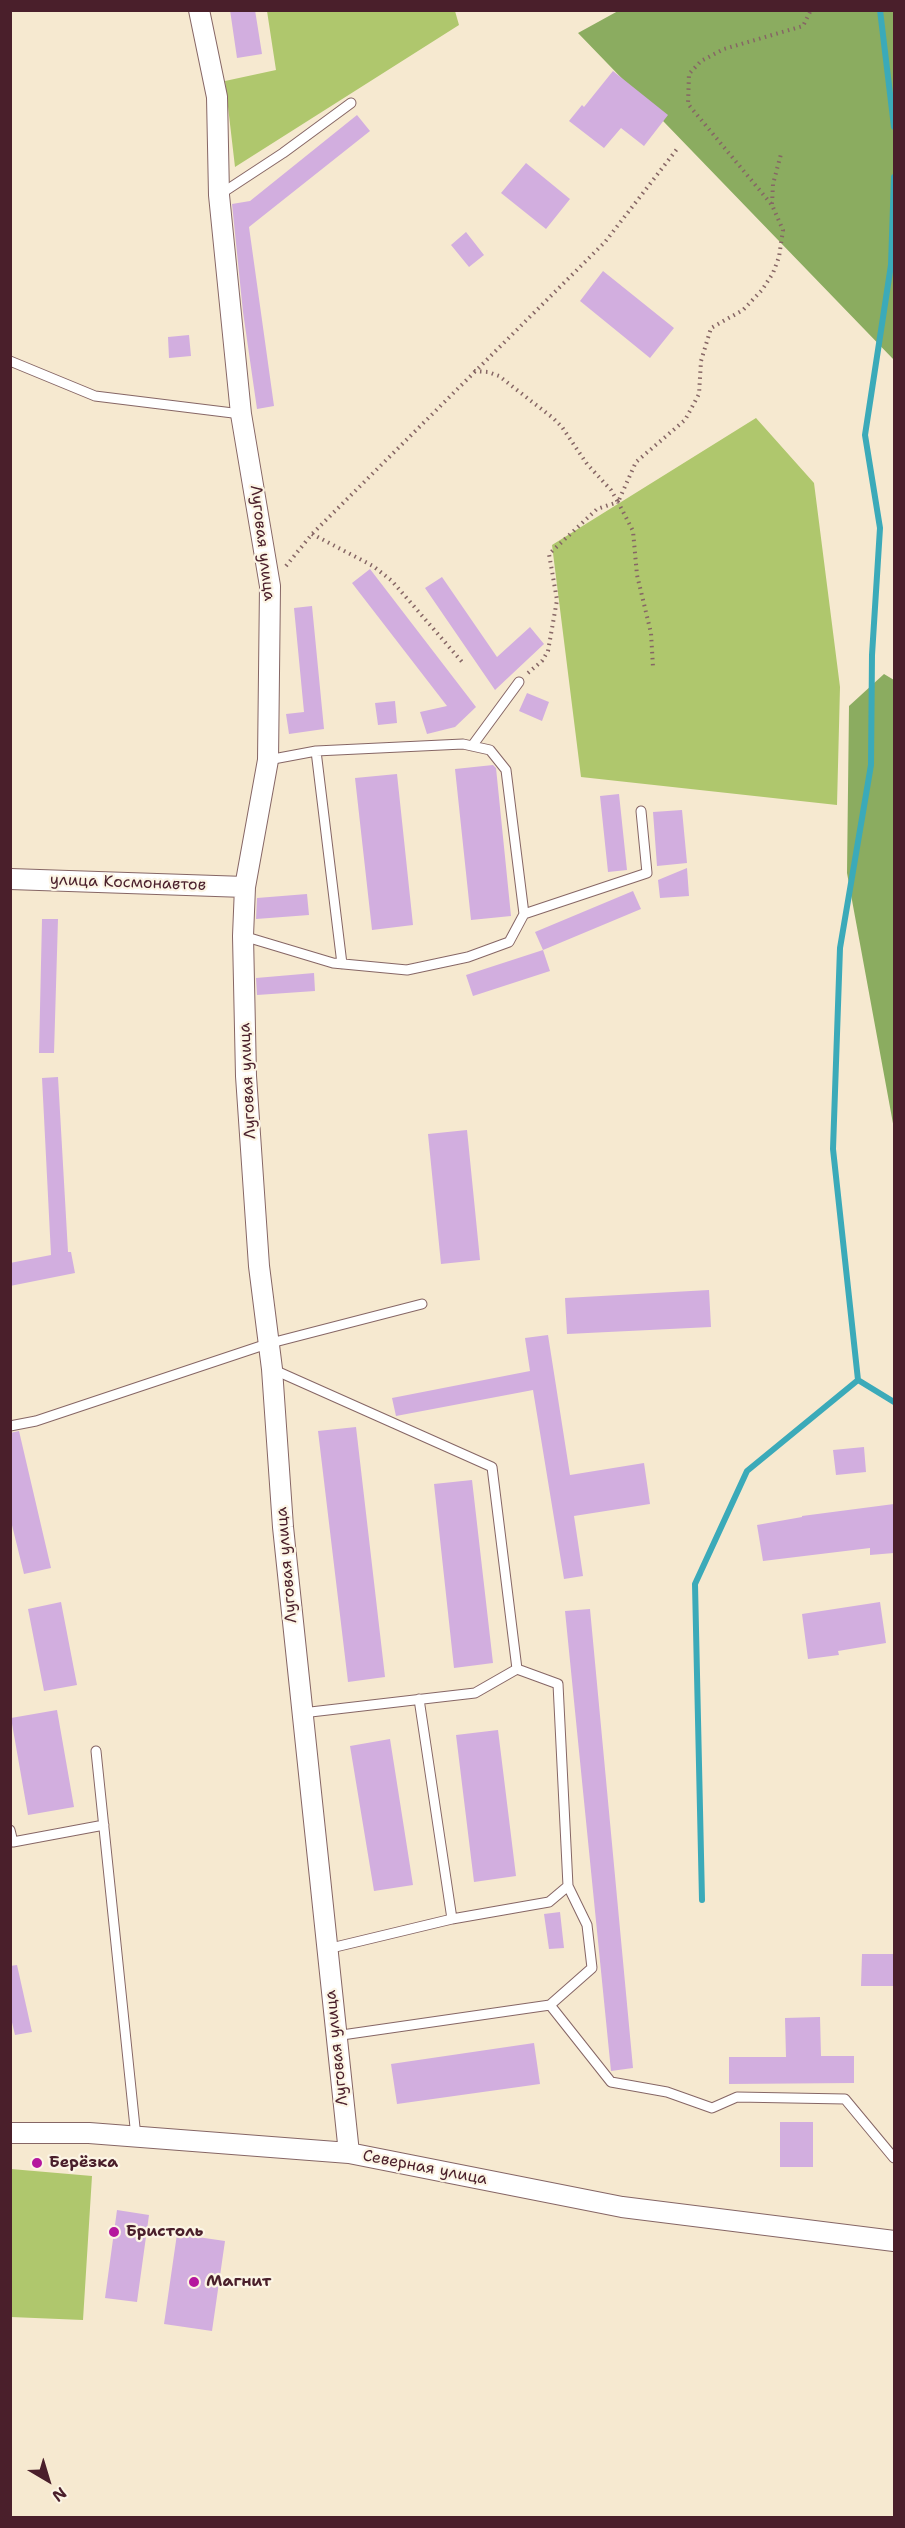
<!DOCTYPE html>
<meta charset="utf-8">
<style>
body{margin:0}
#map{position:relative;width:905px;height:2528px;overflow:hidden;background:#f6e9d0;font-family:"Shantell Sans",sans-serif}
canvas{display:block}
.frame{position:absolute;inset:0;border:12px solid #4a1f2b;pointer-events:none}
.north{position:absolute;left:18px;top:2450px;width:60px;height:60px;-webkit-text-stroke:4px #fcf5e5;paint-order:stroke;rotate:142deg;font-size:16px;font-weight:700;line-height:24px;text-align:center;color:#4a1f2b}
.north::after{content:'';display:block;margin:auto;width:21px;height:27px;background:#4a1f2b;clip-path:polygon(50% 0,100% 100%,50% 72%,0 100%)}
</style>
<div id="map">
<canvas width="905" height="2528"></canvas>
<div class="frame"></div>
<div class="north">N</div>
</div>
<script>
const context = document.querySelector('canvas').getContext('2d');
context.lineJoin = 'round';
function fillPath(path, color) { context.fillStyle = color; context.fill(path, 'evenodd'); }
const toPath = rows => new Path2D(rows.map(r => 'M' + r).join(''));
function trace(path, color, width, dash) { context.strokeStyle = color; context.lineWidth = width; context.lineCap = dash ? 'butt' : 'round'; context.setLineDash(dash || []); context.stroke(path); }
function write(font, color, halo, rows, align = 'center') {
  context.font = font + ' "Shantell Sans",sans-serif'; context.lineWidth = 4.5; context.setLineDash([]); context.textBaseline = 'middle'; context.strokeStyle = halo; context.fillStyle = color; for (const [text, x, y, turn = 0] of rows) {
    context.save(); context.translate(x, y); context.rotate((+turn || 0) * Math.PI / 180); context.textAlign = isNaN(turn) ? turn : align; if (halo) context.strokeText(text, 0, 0); context.fillText(text, 0, 0); context.restore();
  }
}
const green = toPath([
 [267,11,455,11,459,25,235,167,225,81,276,70],
 [756,418,814,483,840,687,837,805,581,777,552,545],
 [11,2169,92,2176,83,2320,11,2317]
]);
const forest = toPath([
 [618,11,894,11,894,360,578,33],
 [884,674,894,680,894,1129,847,873,849,706]
]);
const stream = toPath([
 [880,10,894,127],
 [858,1380,833,1149,840,948,871,765,872,655,880,528,865,435,891,265,894,177],
 [858,1380,894,1402],
 [702,1900,695,1584,747,1471,858,1380]
]);
const building = toPath([
 [230,10,255,10,262,54,237,58],
 [613,71,668,115,644,146,621,128,604,148,569,121,582,105,584,107],
 [357,115,370,131,249,227,274,406,257,409,243,312,232,204,250,201],
 [526,163,570,199,546,229,501,193],
 [466,232,484,255,469,267,451,245],
 [603,271,674,328,650,358,580,301],
 [189,335,191,356,169,358,168,337],
 [370,569,476,707,455,727,427,734,420,712,447,706,352,583],
 [442,577,497,657,530,627,544,644,495,690,425,588],
 [312,606,324,729,289,734,286,714,304,712,294,608],
 [527,693,549,702,542,721,519,711],
 [395,701,397,723,378,725,375,703],
 [493,765,496,768,511,916,471,920,455,769],
 [397,774,413,925,372,930,355,778],
 [619,794,627,870,608,872,600,796],
 [682,810,687,863,657,866,653,812],
 [687,868,689,896,660,898,658,880],
 [633,891,641,909,543,950,535,932],
 [307,894,309,915,256,919,257,898],
 [42,919,58,919,54,1053,39,1053],
 [543,950,550,971,473,996,466,975],
 [314,973,315,991,257,995,256,978],
 [58,1077,68,1252,71,1252,75,1273,10,1286,10,1263,51,1255,42,1078],
 [467,1130,480,1260,441,1264,428,1134],
 [709,1290,711,1327,567,1334,565,1298],
 [548,1335,570,1475,644,1463,650,1504,574,1516,583,1576,564,1579,533,1390,396,1416,392,1398,530,1371,525,1338],
 [356,1427,385,1677,348,1682,318,1431],
 [19,1431,51,1568,24,1574,10,1517,10,1433],
 [864,1447,866,1472,836,1475,833,1450],
 [472,1480,493,1663,454,1668,434,1484],
 [894,1504,894,1553,870,1555,870,1548,763,1561,757,1525,802,1517,802,1516],
 [61,1602,77,1685,44,1691,28,1609],
 [880,1602,886,1643,838,1651,839,1655,808,1659,802,1614],
 [590,1609,633,2068,611,2071,565,1611],
 [57,1710,74,1807,28,1815,11,1718],
 [498,1730,516,1876,474,1882,456,1735],
 [390,1739,413,1885,374,1891,350,1746],
 [560,1912,564,1948,549,1949,544,1914],
 [862,1954,894,1954,894,1986,861,1986],
 [17,1965,32,2032,15,2035,10,2014,10,1966],
 [820,2017,821,2056,854,2056,854,2083,729,2084,729,2057,786,2057,785,2018],
 [534,2043,540,2084,397,2104,391,2064],
 [780,2122,813,2122,813,2167,780,2167],
 [117,2210,149,2215,137,2302,105,2298],
 [177,2234,225,2241,212,2331,164,2324]
]);
const path = toPath([
 [772,204,773,184,781,154],
 [474,371,488,372,499,376,553,418,562,427,587,464,611,490,618,502,636,462,685,420,699,394,701,361,711,328,743,310,762,290,773,273,779,257,783,230,772,205,688,104,689,74,701,61,724,49,803,26,811,10],
 [312,534,373,566,392,581,463,663],
 [286,566,312,534,605,242,677,149],
 [528,673,542,661,548,651,557,600,549,554,597,509,618,502,633,531,637,575,651,633,653,667]
]);
const lane = toPath([
 [219,195,283,153,351,103],
 [10,361,95,396,241,414],
 [472,746,519,682],
 [316,751,342,964],
 [524,914,647,873,641,811],
 [243,936,333,963,407,970,468,957,509,942,524,914,506,770,490,750,463,744,316,751,268,760],
 [272,1369,492,1467,517,1669,475,1693,302,1713],
 [10,1426,36,1421,267,1344,422,1304],
 [96,1751,136,2137],
 [10,1830,13,1842,104,1825],
 [452,1919,549,1902,568,1886,558,1684,517,1669],
 [327,1949,452,1919,419,1699],
 [550,2005,611,2082,667,2092,712,2108,737,2097,845,2099,894,2158],
 [335,2036,550,2005,592,1968,587,1925,568,1886]
]);
const street = toPath([
 [199,10,217,97,219,195,241,414,270,586,268,760,245,887,243,936,246,1076,259,1266,272,1369,283,1527,349,2153],
 [10,879,245,887],
 [10,2133,89,2133,349,2153,622,2207,894,2241]
]);
const markers = [
 [37,2163,6,"#b5179e"],
 [114,2232,6,"#b5179e"],
 [194,2282,6,"#b5179e"]
];
const streetNames = [
 ["Луговая улица",262,543,83],
 ["улица Космонавтов",128,883,2],
 ["Луговая улица",248,1081,-93],
 ["Луговая улица",287,1565,-95],
 ["Луговая улица",337,2048,-96],
 ["Северная улица",425,2168,11]
];
const poiNames = [
 ["Берёзка",49,2163],
 ["Бристоль",126,2232],
 ["Магнит",206,2282]
];
fillPath(green, '#afc76d');
fillPath(forest, '#8bac60');
trace(stream, '#3baab9', 6);
fillPath(building, '#d2aedf');
trace(lane, '#866665', 11);
trace(street, '#866665', 22);
trace(path, '#866665', 4, [1.5, 4.5]);
trace(lane, '#fff', 9);
trace(street, '#fff', 20);
for (const [x, y, r, color] of markers) { const dot = new Path2D(); dot.arc(x, y, r, 0, 2 * Math.PI); context.fillStyle = color; context.fill(dot); trace(dot, '#fcf5e5', 2); }
write('16px', '#4a1f2b', '#fcf5e5', streetNames);
write('bold 16px', '#4a1f2b', '#fcf5e5', poiNames, 'left');
</script>
